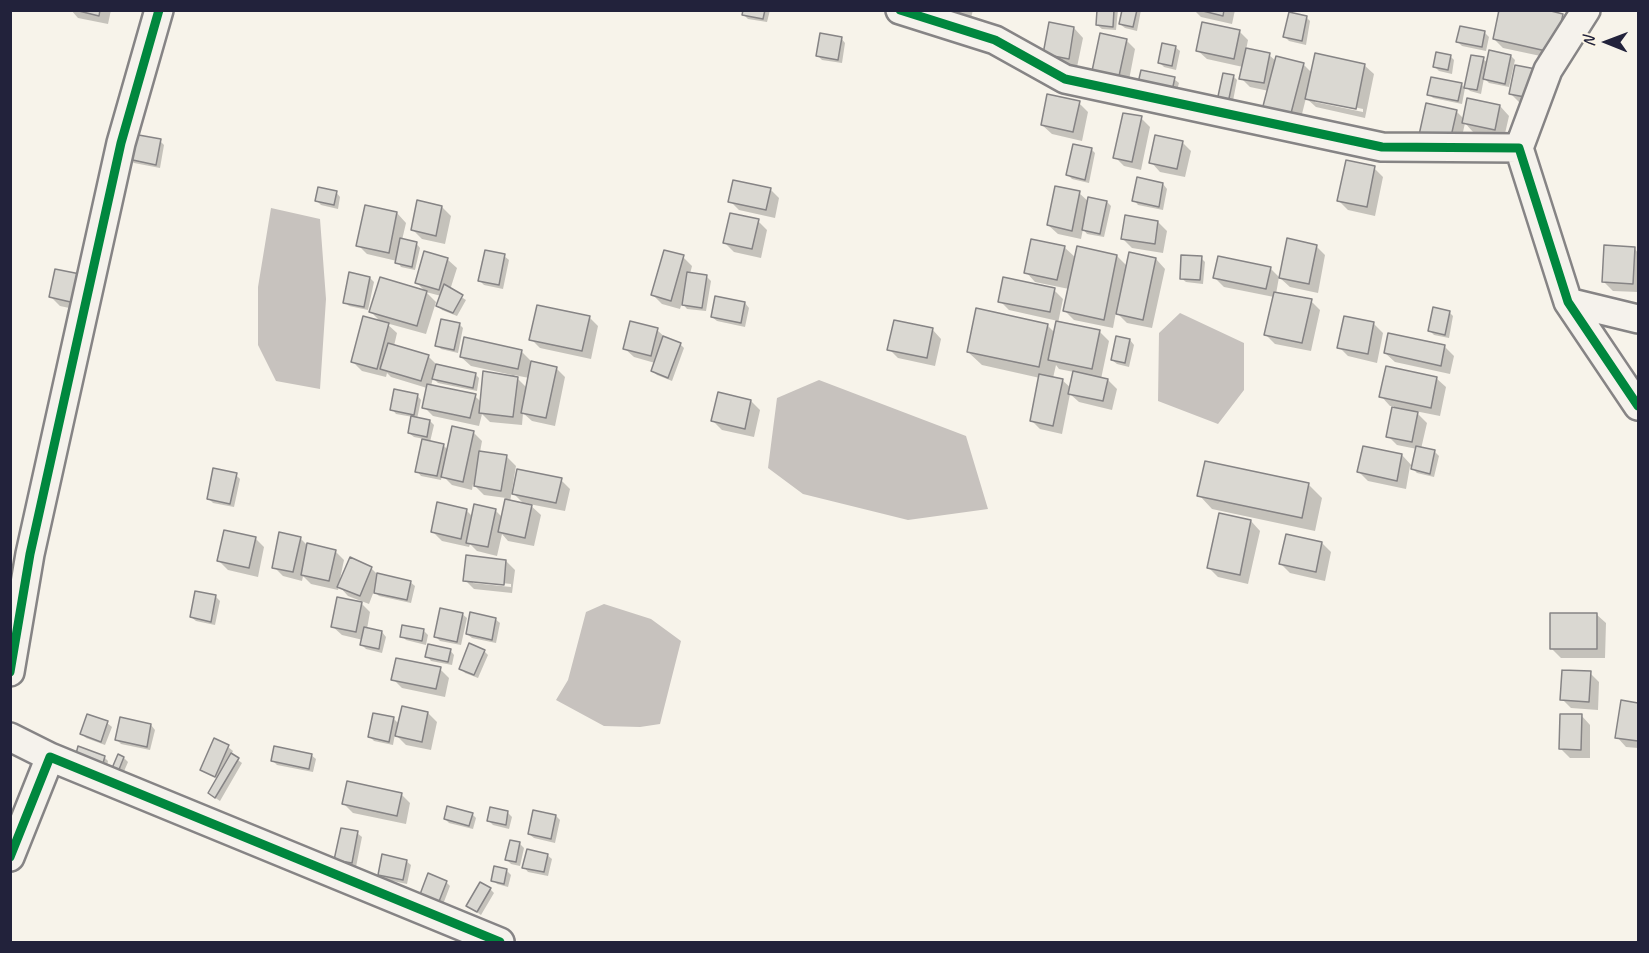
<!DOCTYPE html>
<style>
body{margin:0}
#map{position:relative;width:1649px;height:953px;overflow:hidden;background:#f7f3ea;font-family:Caveat,sans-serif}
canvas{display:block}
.frame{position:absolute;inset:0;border:12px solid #22223b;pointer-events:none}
.north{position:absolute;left:1577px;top:12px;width:60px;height:60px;-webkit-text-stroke:4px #fcf5e5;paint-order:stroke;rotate:271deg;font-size:16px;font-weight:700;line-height:24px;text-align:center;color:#22223b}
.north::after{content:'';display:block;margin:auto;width:21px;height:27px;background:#22223b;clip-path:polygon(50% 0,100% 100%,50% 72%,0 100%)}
</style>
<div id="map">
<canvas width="1649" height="953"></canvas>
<div class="frame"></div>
<div class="north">N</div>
</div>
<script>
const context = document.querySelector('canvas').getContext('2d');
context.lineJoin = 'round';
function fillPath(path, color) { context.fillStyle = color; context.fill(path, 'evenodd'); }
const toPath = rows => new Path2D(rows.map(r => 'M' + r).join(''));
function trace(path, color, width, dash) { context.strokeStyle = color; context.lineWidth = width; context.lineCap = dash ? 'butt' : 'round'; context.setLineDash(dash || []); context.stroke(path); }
const water = toPath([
 [271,208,320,219,326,299,320,389,276,381,258,345,258,287],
 [1180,313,1244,343,1244,390,1218,424,1158,401,1159,333],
 [819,380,966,436,988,509,908,520,803,494,768,468,777,398],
 [604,604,651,619,681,641,660,724,640,727,604,726,556,700,568,680,586,612]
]);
const shadow = toPath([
 [71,10,111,10,108,24,78,18],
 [744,10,770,10,767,22,748,19,743,14],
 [935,10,973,10,971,18],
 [1099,10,1118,10,1116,30,1102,29,1097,25],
 [1123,10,1141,10,1137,31,1125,28,1120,24],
 [1194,10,1235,10,1232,24,1201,17],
 [1562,15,1572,24,1564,61,1503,48,1494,39],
 [1306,17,1310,21,1306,45,1289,41,1285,37],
 [1074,28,1083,38,1077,67,1054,63,1044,54],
 [1461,28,1485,33,1489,37,1486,51,1462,46,1458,42],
 [1239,31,1248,40,1246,50,1269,55,1276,61,1277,58,1304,65,1312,73,1364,65,1374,74,1365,118,1316,107,1306,98,1299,126,1269,91,1250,87,1241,78,1243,67,1207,59,1197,50],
 [1315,99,1363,109,1363,112,1315,102],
 [841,38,845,43,842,63,822,60,818,56],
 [1126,40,1135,49,1128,85,1102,79,1093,70],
 [1175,47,1180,51,1176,70,1164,67,1160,63],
 [1450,56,1454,60,1452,74,1439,71,1434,66],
 [1511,56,1515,60,1509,87,1489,83,1484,78,1481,94,1470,91,1466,87,1483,59,1488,63],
 [1517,67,1543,108,1520,103,1511,94],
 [1233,76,1237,80,1232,106,1223,104],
 [1174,79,1179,83,1176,94,1144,87],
 [1461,84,1465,88,1462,104,1433,98,1429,94],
 [1469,100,1500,106,1509,116,1504,138,1473,132,1465,123,1459,150,1421,134,1456,111,1465,120],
 [1079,103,1088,112,1082,141,1052,134,1042,125],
 [1141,118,1150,127,1141,170,1124,166,1115,157],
 [160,141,164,145,160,168,134,163,130,159],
 [1182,142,1191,151,1185,177,1160,172,1151,162],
 [1091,149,1095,153,1089,183,1072,179,1068,175],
 [1374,168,1383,177,1375,216,1348,210,1339,201],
 [1163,184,1167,189,1163,210,1138,205,1134,200],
 [770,189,779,198,775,218,739,210,730,201],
 [336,192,340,197,338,209,321,205,317,201],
 [1079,193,1089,202,1089,199,1107,202,1111,206,1104,237,1087,234,1083,229,1081,239,1058,234,1048,225],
 [442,207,451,216,445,244,422,239,413,230],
 [397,213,406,223,402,240,416,243,420,248,415,270,401,267,397,261,367,254,358,245],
 [758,221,767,230,761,258,734,252,725,243],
 [1158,222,1167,231,1163,253,1132,248,1123,239],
 [1316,246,1325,255,1318,293,1290,287,1280,278],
 [1064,247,1076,258,1117,256,1128,267,1156,259,1165,269,1152,328,1127,323,1116,312,1113,328,1074,320,1065,311,1069,289,1035,282,1026,272],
 [1635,249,1638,253,1638,292,1613,291,1604,282],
 [504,256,509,260,503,289,484,285,480,281],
 [683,257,692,266,690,274,706,276,711,281,706,311,687,309,682,303,680,309,662,304,653,295],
 [1201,258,1205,262,1203,284,1186,282,1181,278],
 [447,259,457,268,450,290,466,300,457,316,442,310,438,305,441,296,426,292,417,283],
 [1270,268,1279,277,1276,294,1311,301,1320,310,1311,351,1275,344,1266,335,1274,297,1224,287,1215,278],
 [57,271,88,312,60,306,51,297],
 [370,278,374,282,368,310,349,306,345,302],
 [381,279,427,293,436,302,426,334,386,323,397,333,394,346,428,356,438,366,475,374,479,378,477,391,438,383,433,378,431,386,475,396,482,403,512,377,512,375,471,366,461,357,521,351,530,360,530,363,556,368,565,377,555,426,532,421,523,413,522,425,490,422,482,414,479,426,433,416,424,407,427,388,391,377,387,373,386,377,362,371,353,362,382,323,371,312],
 [514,375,529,378,527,388],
 [1054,290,1063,299,1058,323,1100,332,1109,341,1101,379,1108,380,1117,389,1112,410,1079,402,1070,394,1062,434,1040,429,1031,420,1040,378,982,365,968,352,1047,325,1055,333,1058,321,1009,310,1000,301],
 [1056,365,1059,369,1074,372,1071,388,1062,380,1053,378],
 [745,303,749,308,745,327,717,321,712,317],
 [1449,312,1453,316,1449,338,1434,335,1430,331],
 [589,317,598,326,591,359,540,348,531,339],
 [459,324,463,328,458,353,441,349,437,345],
 [1374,324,1383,333,1377,363,1348,356,1339,347],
 [932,329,941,339,935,366,898,358,889,349],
 [657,330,667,339,680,344,684,348,672,381,657,375,652,371,655,363,634,357,624,348],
 [1389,335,1445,347,1454,356,1450,374,1395,362,1385,353],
 [1117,338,1130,340,1134,345,1129,367,1117,364,1112,360],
 [1436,378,1446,387,1440,416,1415,411,1427,423,1421,449,1435,452,1439,456,1434,477,1417,473,1410,466,1406,489,1368,481,1359,472,1402,455,1413,467,1417,449,1397,445,1388,436,1394,406,1390,406,1381,396],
 [417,395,421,400,417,419,430,421,434,425,430,442,443,445,448,450,473,432,482,441,480,452,507,457,516,466,510,502,525,505,513,493,561,480,570,489,565,511,529,504,541,515,534,546,508,541,502,534,497,556,477,551,470,544,469,547,442,541,433,532,466,510,473,517,496,511,502,517,506,498,484,495,473,484,472,490,452,485,442,475,441,480,421,476,417,471,424,439,414,437,409,433,413,417,396,414,392,409],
 [751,401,760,410,754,437,722,430,713,421],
 [236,475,240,479,234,507,213,503,209,499],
 [1308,484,1322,498,1315,531,1212,509,1199,495],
 [1251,521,1260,531,1248,584,1218,577,1209,568],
 [255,538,264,547,258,577,228,570,219,561],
 [300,538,307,545,335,551,344,560,340,579,371,568,378,575,410,582,415,586,411,603,379,596,374,591,369,604,348,596,339,586,338,590,311,584,303,576,302,581,283,576,274,567],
 [1322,543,1331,552,1325,581,1290,573,1281,564],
 [506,561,515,570,512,593,474,589,465,580],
 [473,580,511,584,511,587,473,583],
 [216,597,220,601,215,625,196,621,191,617],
 [361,603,370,612,367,629,382,632,386,637,382,653,366,649,362,645,363,640,342,635,332,626],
 [462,614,467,618,461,645,440,641,436,637],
 [1596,614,1606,623,1605,658,1561,658,1552,649],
 [495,619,500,623,496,643,472,638,467,634],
 [423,630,428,635,426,645,406,640,402,636],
 [450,650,454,655,452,665,431,661,427,656],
 [484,651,488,655,478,678,465,673,461,668],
 [440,669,449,678,445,697,402,688,393,679],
 [1590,673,1599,682,1598,710,1571,708,1562,699],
 [1622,702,1638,704,1638,748,1626,747,1617,737],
 [428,713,437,722,431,750,406,745,395,734,393,745,374,741,370,737,393,718,399,724],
 [1581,715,1590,725,1590,758,1570,758,1561,749],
 [107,723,112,727,105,745,86,738,82,734],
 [151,725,155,730,150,750,121,744,117,740],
 [215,740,228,747,233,751,231,755,242,763,220,801,214,797,218,779,201,769],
 [311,755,316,759,313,772,277,765,273,761],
 [104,757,108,761,106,770,81,762],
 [124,758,128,762,119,783,111,782],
 [401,794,410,803,406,824,353,813,344,804],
 [508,813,512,817,509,829,493,825,489,821],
 [472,814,476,818,473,829,449,823,445,819],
 [556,816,560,820,555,843,534,838,529,834],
 [357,833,362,837,356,867,339,864,335,859],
 [520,844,524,848,520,866,511,864,507,860],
 [547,855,552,859,548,876,528,872,524,867],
 [406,861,411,865,407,884,383,879,379,874],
 [507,871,511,875,508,887,497,884,493,880],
 [446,882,450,886,442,907,425,901],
 [490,889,494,893,481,915,468,906]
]);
const building = toPath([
 [75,10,100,10,99,16,75,10],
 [743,10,765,10,763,19,742,15,743,10],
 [1097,10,1114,10,1113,27,1096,25,1097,10],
 [1122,10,1137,10,1133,27,1119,24,1122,10],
 [1199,10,1224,10,1223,16,1199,10],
 [1499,10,1547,10,1563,14,1555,53,1493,39,1499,10],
 [1289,12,1307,16,1302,41,1283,37,1289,12],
 [1049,22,1074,27,1069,59,1043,54,1049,22],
 [1202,22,1240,30,1234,59,1196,51,1202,22],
 [1460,26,1485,31,1482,47,1456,42,1460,26],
 [820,33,842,37,838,60,816,56,820,33],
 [1100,33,1127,39,1119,76,1092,71,1100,33],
 [1162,43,1176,46,1172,66,1158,63,1162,43],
 [1246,48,1270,53,1264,83,1239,79,1246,48],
 [1489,50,1511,55,1505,84,1483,79,1489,50],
 [1436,52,1451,55,1448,70,1433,67,1436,52],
 [1315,53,1365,64,1356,109,1305,99,1315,53],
 [1471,55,1484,57,1477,90,1464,88,1471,55],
 [1276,56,1304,63,1290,117,1262,110,1276,56],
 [1515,65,1541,70,1535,99,1509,94,1515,65],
 [1141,70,1175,77,1172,91,1138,83,1141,70],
 [1223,73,1234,75,1228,103,1217,101,1223,73],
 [1431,77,1462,83,1458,101,1427,95,1431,77],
 [1047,94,1080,101,1073,132,1041,125,1047,94],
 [1467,98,1500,105,1495,130,1462,123,1467,98],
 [1426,103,1457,110,1450,141,1419,135,1426,103],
 [1123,113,1142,116,1132,162,1113,158,1123,113],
 [133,134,161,139,156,165,128,159,133,134],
 [1155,135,1183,141,1177,169,1149,163,1155,135],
 [1073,144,1092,148,1085,180,1066,175,1073,144],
 [1346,160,1375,166,1367,207,1337,201,1346,160],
 [1137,177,1163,183,1159,207,1132,201,1137,177],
 [733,180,771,188,766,210,728,202,733,180],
 [1055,186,1080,191,1072,231,1047,225,1055,186],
 [318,187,337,191,334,205,315,201,318,187],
 [1088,197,1107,201,1100,234,1082,230,1088,197],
 [417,200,442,206,436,236,411,230,417,200],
 [365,205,397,212,389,253,356,246,365,205],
 [730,213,759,219,752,249,723,243,730,213],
 [1125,215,1158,221,1155,244,1121,239,1125,215],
 [400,238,417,242,412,267,395,263,400,238],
 [1287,238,1317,245,1309,284,1279,278,1287,238],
 [1031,239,1065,246,1057,280,1024,273,1031,239],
 [1604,245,1635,247,1633,284,1602,282,1604,245],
 [1077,246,1117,255,1104,320,1063,311,1077,246],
 [485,250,505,254,499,285,478,281,485,250],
 [664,250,684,255,671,301,651,295,664,250],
 [424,251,448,258,439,290,415,283,424,251],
 [1129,252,1156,258,1143,320,1116,314,1129,252],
 [1181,255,1202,256,1200,280,1180,279,1181,255],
 [1218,256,1271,267,1266,289,1213,278,1218,256],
 [55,269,85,275,79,304,49,297,55,269],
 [349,272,370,277,364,307,343,303,349,272],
 [687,272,707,275,702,308,682,305,687,272],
 [380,277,427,291,417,326,369,312,380,277],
 [1003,277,1055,288,1050,312,998,302,1003,277],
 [444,284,463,295,453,313,436,306,444,284],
 [1274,292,1312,299,1302,343,1264,335,1274,292],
 [715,296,745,302,741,323,711,317,715,296],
 [537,305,590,316,582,351,529,340,537,305],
 [1433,307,1450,311,1445,335,1428,331,1433,307],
 [976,308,1048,324,1039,367,967,352,976,308],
 [363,316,389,323,377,369,351,362,363,316],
 [1344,316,1374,322,1368,354,1337,348,1344,316],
 [441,319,460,323,454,350,435,346,441,319],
 [894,320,933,328,927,358,887,350,894,320],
 [630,321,658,328,651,356,623,349,630,321],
 [1056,321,1100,330,1092,369,1048,360,1056,321],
 [1388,333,1445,345,1441,366,1384,353,1388,333],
 [663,336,681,343,668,378,651,371,663,336],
 [1116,336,1130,339,1125,363,1111,360,1116,336],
 [464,337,522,350,518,369,460,357,464,337],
 [388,343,429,355,421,381,380,369,388,343],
 [531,361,557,367,546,418,521,413,531,361],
 [436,364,476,373,473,388,432,379,436,364],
 [1386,366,1437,377,1431,408,1379,397,1386,366],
 [483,371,518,377,513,417,479,413,483,371],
 [1073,371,1108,379,1103,401,1068,394,1073,371],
 [1039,374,1063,379,1053,426,1030,421,1039,374],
 [427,384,476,394,470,418,422,408,427,384],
 [394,389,418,394,414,415,390,410,394,389],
 [718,392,751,400,745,429,711,421,718,392],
 [1392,407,1418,412,1412,442,1386,437,1392,407],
 [411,416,430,420,427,437,408,433,411,416],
 [452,426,474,431,463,482,441,477,452,426],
 [422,439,444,444,437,476,415,472,422,439],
 [1363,446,1402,454,1397,481,1357,472,1363,446],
 [1416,446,1435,450,1430,474,1411,469,1416,446],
 [479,451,507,455,501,491,474,486,479,451],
 [1205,461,1309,483,1302,518,1197,496,1205,461],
 [213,468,237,473,230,504,207,499,213,468],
 [517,469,562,478,556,503,512,494,517,469],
 [505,499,532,505,525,538,498,532,505,499],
 [437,502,467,509,461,539,431,532,437,502],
 [474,504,496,509,488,547,466,543,474,504],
 [1219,513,1251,520,1240,575,1207,568,1219,513],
 [224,530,256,537,249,568,217,561,224,530],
 [279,532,301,537,293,572,272,568,279,532],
 [1286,534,1322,542,1316,572,1279,564,1286,534],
 [307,543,336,550,329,581,301,575,307,543],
 [466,555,506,560,504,585,463,581,466,555],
 [350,557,372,567,360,596,337,587,350,557],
 [377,573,411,581,407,600,374,593,377,573],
 [195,591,216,595,211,622,190,617,195,591],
 [337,597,362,602,356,632,331,627,337,597],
 [440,608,463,613,457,642,434,637,440,608],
 [470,612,496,618,492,640,466,634,470,612],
 [1550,613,1597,613,1597,649,1550,649,1550,613],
 [402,625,424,629,422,641,400,637,402,625],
 [364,627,382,631,379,649,360,645,364,627],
 [469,643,485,650,474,675,459,669,469,643],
 [428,644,451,649,448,662,425,657,428,644],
 [396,658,441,667,436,689,391,680,396,658],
 [1562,670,1591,671,1589,702,1560,700,1562,670],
 [1621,700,1638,703,1638,741,1615,738,1621,700],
 [402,706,428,712,422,742,395,736,402,706],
 [373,713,394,717,389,742,368,737,373,713],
 [87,714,108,721,101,742,80,734,87,714],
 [1560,714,1582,714,1581,750,1559,749,1560,714],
 [120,717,151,724,147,747,115,740,120,717],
 [214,738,229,745,215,777,200,770,214,738],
 [78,746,105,756,102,767,75,758,78,746],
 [274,746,312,754,309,769,271,761,274,746],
 [231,753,239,758,215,798,208,793,231,753],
 [118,754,124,757,114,782,107,780,118,754],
 [347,781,402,793,397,816,342,804,347,781],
 [447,806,473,813,469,826,444,819,447,806],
 [490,807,508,811,506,825,487,821,490,807],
 [533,810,556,815,551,839,528,834,533,810],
 [341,828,358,831,352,863,334,860,341,828],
 [510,840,520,842,516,862,505,860,510,840],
 [527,849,548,854,544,872,522,868,527,849],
 [382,854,407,860,403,880,378,875,382,854],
 [494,866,507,869,504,884,491,881,494,866],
 [428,873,447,881,438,904,419,897,428,873],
 [480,882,491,888,477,912,466,906,480,882]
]);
const minor = toPath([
 [900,10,995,40,1065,79,1382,147,1519,148,1568,302,1638,406],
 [1519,148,1548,70,1586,10],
 [1568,302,1638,319],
 [10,672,30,554,121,143,159,10],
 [10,737,50,757],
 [10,857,50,757,500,942]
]);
const cycleway = toPath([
 [900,10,995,40,1065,79,1382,147,1519,148,1568,302,1638,406],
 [10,672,30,554,121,143,159,10],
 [10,857,50,757,500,942]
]);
fillPath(water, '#c7c2be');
fillPath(shadow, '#0003');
fillPath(building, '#dad8d2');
trace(building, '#868485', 1.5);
trace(minor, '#868485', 32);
trace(minor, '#f5f2ec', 27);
trace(cycleway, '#00873e', 9);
</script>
